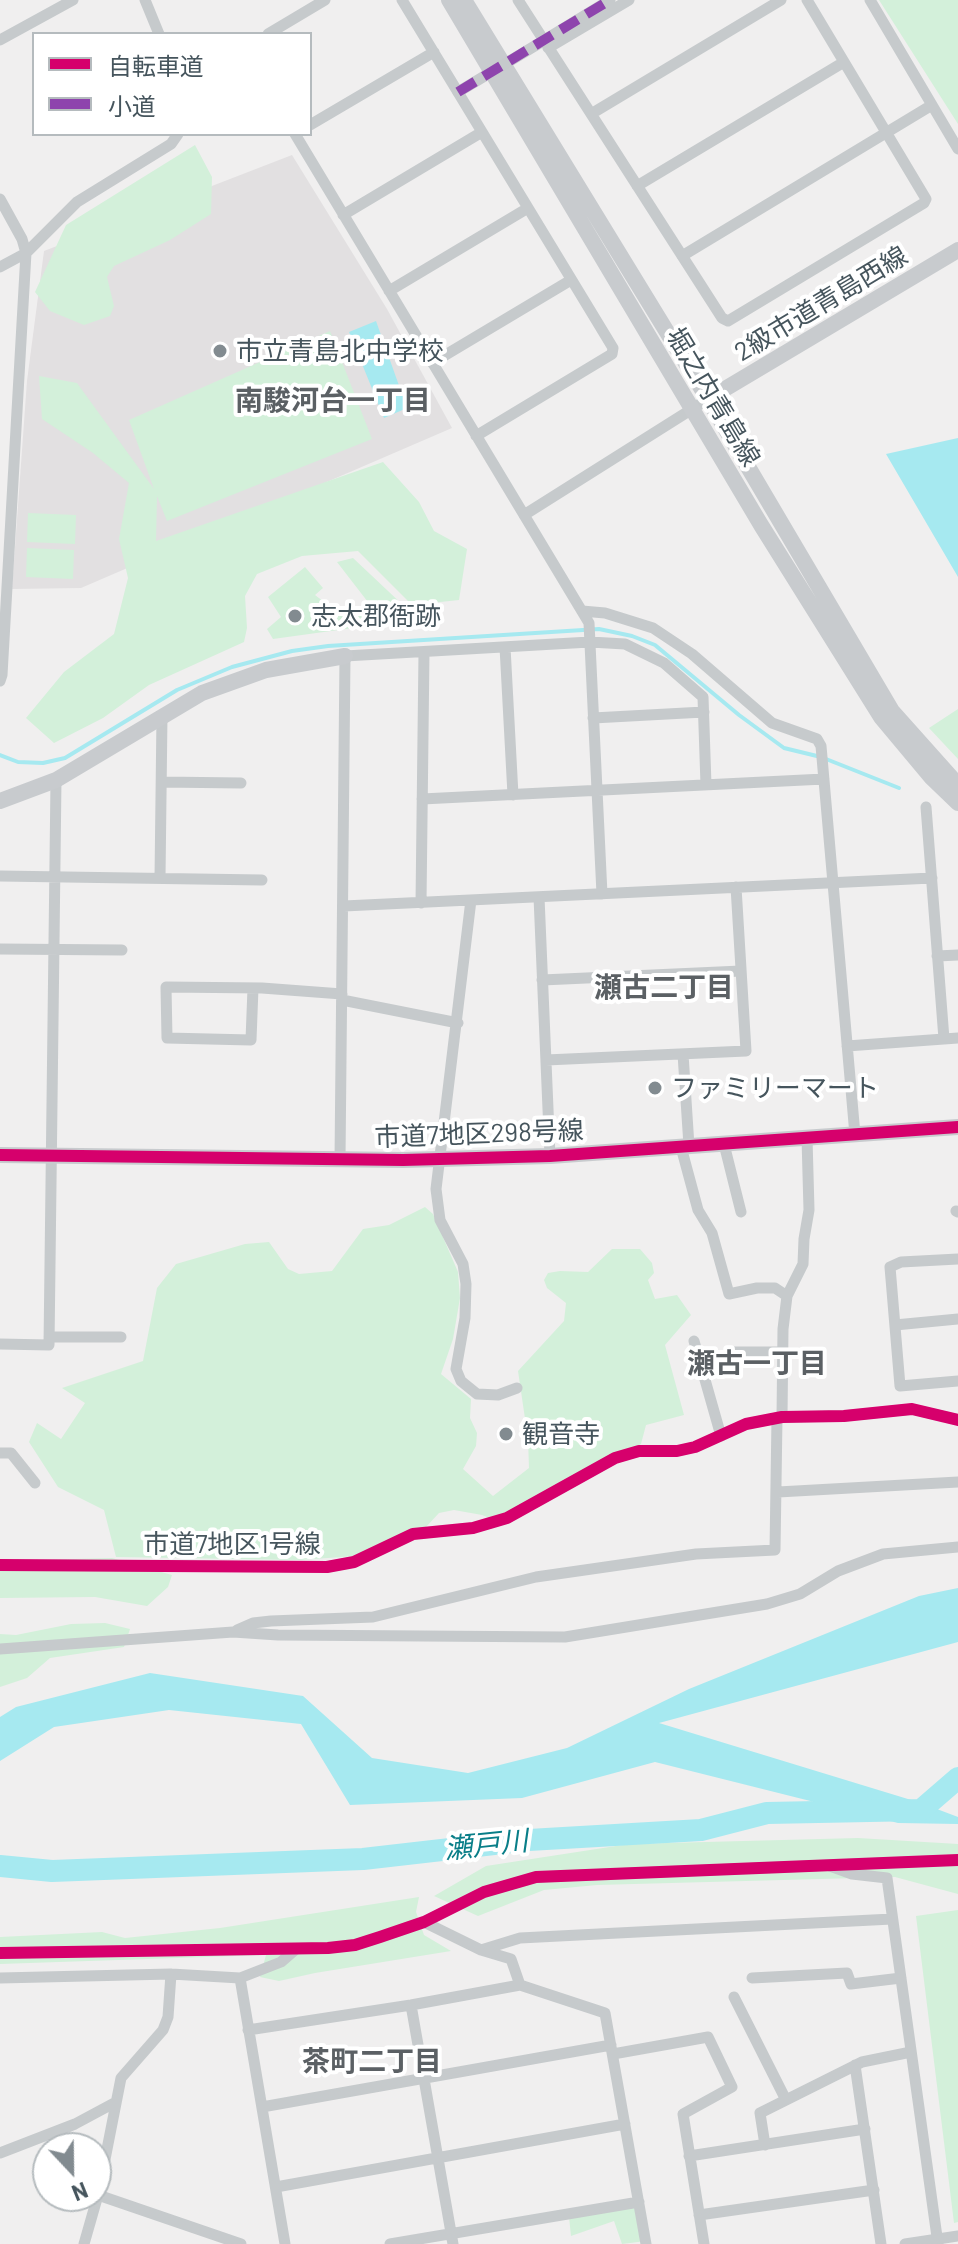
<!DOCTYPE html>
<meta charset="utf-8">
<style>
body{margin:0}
#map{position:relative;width:958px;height:2244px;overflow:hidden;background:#f0efef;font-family:Barlow,"Noto Sans JP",sans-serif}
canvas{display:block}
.legend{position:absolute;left:32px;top:32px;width:280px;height:104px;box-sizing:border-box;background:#fff;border:2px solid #b5bbbe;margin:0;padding:10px 14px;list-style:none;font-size:24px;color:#46555d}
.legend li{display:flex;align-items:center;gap:16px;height:40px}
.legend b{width:40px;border:2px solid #b5bbbe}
.north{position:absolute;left:32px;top:2132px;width:80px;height:80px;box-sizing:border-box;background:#fff;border:2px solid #b5bbbe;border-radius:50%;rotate:158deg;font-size:22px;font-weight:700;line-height:32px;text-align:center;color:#46555d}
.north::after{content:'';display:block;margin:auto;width:28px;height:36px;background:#828b90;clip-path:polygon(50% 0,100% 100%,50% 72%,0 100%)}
</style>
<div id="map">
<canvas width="958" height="2244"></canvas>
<ul class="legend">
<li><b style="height:10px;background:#d6006c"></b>自転車道</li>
<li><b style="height:10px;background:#8e44ad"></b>小道</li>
</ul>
<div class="north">N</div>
</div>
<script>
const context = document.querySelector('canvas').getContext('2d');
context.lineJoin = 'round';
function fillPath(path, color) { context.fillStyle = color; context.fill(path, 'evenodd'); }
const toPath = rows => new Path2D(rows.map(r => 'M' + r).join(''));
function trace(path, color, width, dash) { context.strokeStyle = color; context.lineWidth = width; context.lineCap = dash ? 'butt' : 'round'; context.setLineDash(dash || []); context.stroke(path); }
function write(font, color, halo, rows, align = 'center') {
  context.font = font + ' Barlow,"Noto Sans JP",sans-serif'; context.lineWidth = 8; context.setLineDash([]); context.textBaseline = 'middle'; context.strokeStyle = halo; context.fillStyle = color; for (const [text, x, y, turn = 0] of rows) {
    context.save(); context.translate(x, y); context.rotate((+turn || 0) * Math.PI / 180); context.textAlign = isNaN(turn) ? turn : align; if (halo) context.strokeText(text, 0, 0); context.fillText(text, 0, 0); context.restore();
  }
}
const education = toPath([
 [292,155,387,309,452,428,81,588,12,589,27,381,44,251]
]);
const green = toPath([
 [879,0,958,0,958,124],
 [195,145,212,177,211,214,170,240,114,266,107,277,114,306,110,316,84,325,50,311,35,292,66,225],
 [330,331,372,439,167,521,157,496,156,541,383,462,419,502,434,531,467,549,459,600,412,605,358,551,302,556,257,574,245,596,247,628,244,642,149,685,103,718,54,743,26,718,64,672,114,634,128,578,119,539,129,483,93,453,42,419,39,376,77,383,154,489,129,420],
 [28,513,76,515,75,544,27,542],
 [27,548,74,550,73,579,26,577],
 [353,558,405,607,396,622,273,639,267,629,281,617,268,597,305,567,323,588,315,595,349,621,371,606,337,562],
 [958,709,958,759,929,728],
 [425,1207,433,1214,458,1272,460,1298,453,1339,441,1374,471,1399,470,1418,477,1433,476,1446,463,1469,493,1496,529,1468,528,1439,518,1371,564,1321,566,1303,547,1288,544,1280,548,1273,560,1271,588,1272,612,1249,640,1249,652,1263,654,1273,648,1280,655,1299,677,1295,691,1315,665,1345,684,1415,646,1425,641,1444,492,1519,482,1515,454,1510,439,1513,426,1527,357,1556,299,1560,116,1557,104,1510,58,1487,29,1442,37,1423,61,1439,85,1403,62,1388,143,1361,157,1288,176,1264,245,1244,269,1242,288,1269,299,1274,332,1271,363,1229,389,1225],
 [112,1558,172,1575,168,1587,147,1606,95,1597,0,1598,0,1561],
 [105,1623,130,1629,124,1647,50,1658,27,1678,0,1687,0,1634,16,1635,71,1624],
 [858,1838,958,1844,958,1894,895,1877,597,1885,544,1890,478,1916,434,1896,486,1866,629,1844],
 [419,1897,416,1912,424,1935,451,1951,315,1973,279,1981,260,1977,266,1955,0,1964,0,1937,102,1932,125,1938,220,1928],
 [958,1910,958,2222,954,2223,916,1916],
 [640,2206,646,2241,622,2244,614,2221,571,2236,569,2217]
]);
const water = toPath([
 [376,321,407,408,384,418,349,332],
 [958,438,958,577,886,454],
 [958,1588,958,1642,659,1723,921,1803,958,1817,958,1824,898,1823,655,1762,522,1798,350,1805,301,1724,169,1710,54,1727,0,1761,0,1717,16,1707,150,1673,303,1696,372,1758,468,1773,567,1748,689,1689,919,1596]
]);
const stream = toPath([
 [0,755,18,762,43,763,65,758,177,690,232,667,292,651,328,646,599,629,632,636,655,645,739,715,784,748,821,757,899,788]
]);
const river = toPath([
 [0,1866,52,1871,363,1859,529,1840,701,1830,767,1813,921,1810,958,1778]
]);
const street = toPath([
 [145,0,159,34],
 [402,0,613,348,612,354,476,436],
 [518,0,722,318,728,321,924,203,926,199,807,0],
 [870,0,958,149],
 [268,34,325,0],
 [0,40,73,0],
 [543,41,610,0],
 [548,48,629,0],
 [591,114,781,0],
 [310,125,434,52],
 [295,134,589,623,602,894],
 [637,186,844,62],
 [0,199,22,239,26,253,2,675,0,681],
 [343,215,482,132],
 [682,256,932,105],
 [0,267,26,253,77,202,171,144,178,134],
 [389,291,528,208],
 [432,363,571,280],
 [524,515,708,399],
 [582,611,605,613,653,628,692,654,772,723,817,739,821,746,855,1135],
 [505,647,513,795],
 [593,718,704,712],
 [162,782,241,783],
 [422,799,824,779],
 [926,807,944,1039],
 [0,876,262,880],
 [160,878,162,715],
 [539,897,550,1156],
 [471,900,436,1189,440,1220,463,1264,466,1284,465,1318,456,1369,461,1381,477,1394,498,1395,517,1388],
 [421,903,424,652],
 [344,906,932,878],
 [0,949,122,950],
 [937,956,958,955],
 [542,980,741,971],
 [253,988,251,1040,167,1038,166,987,262,988,342,994],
 [342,1000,458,1023],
 [847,1046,958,1038],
 [683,1054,689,1146],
 [546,1060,746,1051,736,887],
 [724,1144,741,1212],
 [681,1147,698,1210,712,1233,729,1294,757,1288,775,1288,787,1296],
 [340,1160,345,656,590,642,625,644,664,663,703,697,706,785],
 [956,1211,958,1212],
 [958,1259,901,1262,890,1267,900,1386,958,1381],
 [895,1325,958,1319],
 [49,1337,121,1337],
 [694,1341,721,1436],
 [0,1344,49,1345,56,780],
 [729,1352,782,1352],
 [782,1417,783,1329,787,1296,803,1264,804,1239,809,1210,807,1138],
 [0,1453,11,1453,35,1483],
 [778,1492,958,1482],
 [0,1565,327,1567,354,1562,413,1534,473,1528,507,1518,615,1458,639,1451,677,1451,695,1447,746,1424,782,1417,844,1416,912,1409,958,1420],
 [237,1630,253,1623,271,1621,373,1617,536,1577,696,1554,775,1550,777,1418],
 [0,1649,233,1632,278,1635,565,1637,767,1604,800,1594,838,1571,883,1554,958,1547],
 [830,1866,852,1874,887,1878,938,2244],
 [424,1922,481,1950,511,1959,520,1985,605,2013,646,2244],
 [481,1950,520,1938,892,1919],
 [0,1953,328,1948,355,1945,380,1937,424,1922,484,1892,536,1877,958,1860],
 [0,1978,171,1974,240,1978],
 [752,1978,847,1973,851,1984,901,1978],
 [734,1997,786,2100],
 [411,2005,453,2244],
 [248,2030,411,2005,520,1985],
 [613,2054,708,2037,732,2087,683,2114,704,2244],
 [855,2065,881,2244],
 [262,2107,611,2045],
 [765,2145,760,2113,862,2062,911,2052],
 [0,2153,75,2124,116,2102],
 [689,2156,865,2129],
 [276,2187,625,2124],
 [98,2195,241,2244],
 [699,2215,874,2190],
 [84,2244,98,2195,121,2078,163,2030,168,2017,171,1974],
 [285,2244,240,1978,281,1962,296,1949],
 [390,2244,639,2202],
 [905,2244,958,2236]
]);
const secondary = toPath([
 [449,0,761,525,881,717,932,778,958,803],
 [464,0,708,399,892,711,958,785],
 [708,399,958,250],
 [0,801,56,780,202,693,266,670,345,656],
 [0,1155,403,1160,550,1156,958,1127]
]);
const streetBridge = toPath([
 [458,92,543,41]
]);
const quiet = toPath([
 [458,92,610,0]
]);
const cycleway = toPath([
 [0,1155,403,1160,550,1156,958,1127],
 [0,1565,327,1567,354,1562,413,1534,473,1528,507,1518,615,1458,639,1451,677,1451,695,1447,746,1424,782,1417,844,1416,912,1409,958,1420],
 [0,1953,328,1948,355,1945,380,1937,424,1922,484,1892,536,1877,958,1860]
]);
const markers = [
 [220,351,8,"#828b90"],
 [295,616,8,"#828b90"],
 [655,1088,8,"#828b90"],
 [506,1434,8,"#828b90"]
];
const streetNames = [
 ["2級市道青島西線",821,304,-31],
 ["堀之内青島線",713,397,59],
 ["市道7地区298号線",479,1134,-2],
 ["市道7地区1号線",232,1544]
];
const poiNames = [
 ["市立青島北中学校",236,351],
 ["志太郡衙跡",311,616],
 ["ファミリーマート",671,1088],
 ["観音寺",522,1434]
];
const neighbourhoodNames = [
 ["南駿河台一丁目",333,401],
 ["瀬古二丁目",664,988],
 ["瀬古一丁目",757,1364],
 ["茶町二丁目",372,2062]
];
const waterNames = [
 ["瀬戸川",486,1845,-6]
];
fillPath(education, '#e2e0e1');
fillPath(green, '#d3f0da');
fillPath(water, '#a6e9f0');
trace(stream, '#a6e9f0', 4);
trace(river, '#a6e9f0', 22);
trace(street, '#c6cacc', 11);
trace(secondary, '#c8cbce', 16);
trace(streetBridge, '#c6cacc', 11);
trace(quiet, '#8e44ad', 10, [20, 10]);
trace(cycleway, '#d6006c', 12);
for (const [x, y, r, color] of markers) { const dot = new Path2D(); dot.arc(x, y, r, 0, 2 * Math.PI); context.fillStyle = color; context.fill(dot); trace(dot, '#fff', 3); }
write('26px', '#46555d', '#fff', streetNames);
write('26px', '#46555d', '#fff', poiNames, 'left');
write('bold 28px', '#5b6064', '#fff', neighbourhoodNames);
write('italic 28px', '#097e88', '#fff', waterNames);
</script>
